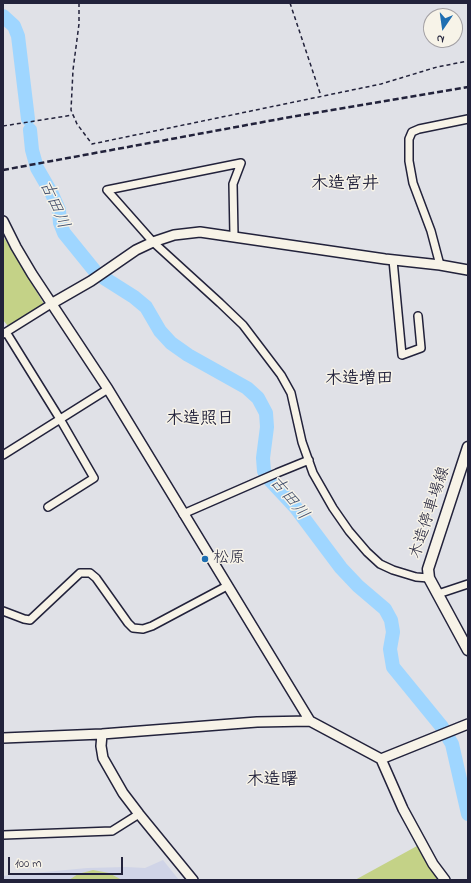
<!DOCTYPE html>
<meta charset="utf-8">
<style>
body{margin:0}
#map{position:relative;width:471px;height:883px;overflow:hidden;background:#e0e1e7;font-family:"Indie Flower",sans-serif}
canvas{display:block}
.frame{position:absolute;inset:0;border:4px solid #22223b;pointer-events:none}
.north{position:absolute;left:423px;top:8px;width:40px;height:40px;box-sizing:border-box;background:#f7f3e8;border:1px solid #a29fa3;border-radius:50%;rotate:193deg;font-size:11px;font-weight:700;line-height:16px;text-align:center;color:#22223b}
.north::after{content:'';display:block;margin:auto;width:14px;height:18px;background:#1f6fb2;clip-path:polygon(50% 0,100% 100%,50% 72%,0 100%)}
.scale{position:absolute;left:8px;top:857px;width:115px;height:18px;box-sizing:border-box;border:2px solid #22223b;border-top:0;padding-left:5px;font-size:12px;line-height:14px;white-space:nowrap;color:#22223b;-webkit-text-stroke:3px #f7f3e8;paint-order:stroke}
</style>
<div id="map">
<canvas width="471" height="883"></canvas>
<div class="frame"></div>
<div class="north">N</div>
<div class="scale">100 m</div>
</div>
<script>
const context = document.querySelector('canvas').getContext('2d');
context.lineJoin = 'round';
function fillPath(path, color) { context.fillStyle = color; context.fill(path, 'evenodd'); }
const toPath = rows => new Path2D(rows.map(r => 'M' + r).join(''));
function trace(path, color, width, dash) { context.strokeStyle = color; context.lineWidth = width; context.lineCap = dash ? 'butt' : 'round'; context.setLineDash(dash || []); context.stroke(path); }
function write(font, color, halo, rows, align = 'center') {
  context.font = font + ' "Indie Flower","Klee One",sans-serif'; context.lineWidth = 3; context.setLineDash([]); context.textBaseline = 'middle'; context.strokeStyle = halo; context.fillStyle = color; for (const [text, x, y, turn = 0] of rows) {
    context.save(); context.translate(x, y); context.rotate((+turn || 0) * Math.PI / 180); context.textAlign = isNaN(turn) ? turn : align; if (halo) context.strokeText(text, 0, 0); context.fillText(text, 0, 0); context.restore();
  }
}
const built = toPath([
 [163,860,179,880,3,880,3,876,87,868,126,867,145,868]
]);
const green = toPath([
 [3,236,44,304,8,326,3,320],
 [417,846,439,880,355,880],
 [93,870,109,873,122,880,69,880,78,874]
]);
const river = toPath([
 [3,16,14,26,18,36,28,119],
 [30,130,32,150,37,168,52,194,59,210,60,223,64,233,94,270],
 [104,278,134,297,146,307,160,331,171,343,188,355,247,388,258,398,266,413,267,427,263,458,264,471,268,478,296,508,341,568,358,586,385,609,391,620,393,632,390,649,393,667,442,727],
 [449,739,452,744,468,814]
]);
const path = toPath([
 [79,3,79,24,73,70,71,110,77,124,92,144,381,84,437,67,468,61],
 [290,3,321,96],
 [3,126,73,115]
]);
const minor = toPath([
 [234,236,233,184,241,163,107,190,153,242,220,303,243,325,281,375,291,393,302,442,313,473,333,508,349,531,367,552,380,564,393,570,416,577,429,578],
 [393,260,402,355,421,348,418,316],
 [440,265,431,231,413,183,409,161,409,139,412,132,419,129,468,119],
 [6,332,60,419,94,478,48,507],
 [3,334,51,304],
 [3,455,108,389],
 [183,514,277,473,309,460],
 [438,594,468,584],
 [3,611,24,619,30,620,80,573,90,573,96,578,128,623,133,628,143,629,152,626,227,586],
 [3,835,112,831,139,814]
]);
const tertiary = toPath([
 [3,221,16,247,32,274,108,389,310,721],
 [51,304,91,281,136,250,153,242,174,235,200,232,385,259,440,265,468,270],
 [102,734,101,746,103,758,123,793,139,814,193,880],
 [3,738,102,734,257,722,310,721,381,759,403,809,433,864,445,880],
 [381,759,468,724]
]);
const secondary = toPath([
 [468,447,428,569,429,578,468,650]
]);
const rail = toPath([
 [3,170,285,118,468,87]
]);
const markers = [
 [205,559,4,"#1f6fb2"]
];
const streetNames = [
 ["木造停車場線",431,513,-72]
];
const poiNames = [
 ["松原",213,559]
];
const neighbourhoodNames = [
 ["木造宮井",345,185],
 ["木造増田",359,380],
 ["木造照日",200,420],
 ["木造曙",272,781]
];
const waterNames = [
 ["古田川",53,205,67],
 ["古田川",288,499,51]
];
fillPath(built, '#d0d4e7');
fillPath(green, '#c4d287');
trace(river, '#9fd6ff', 14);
trace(minor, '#22223b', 10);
trace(tertiary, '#22223b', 12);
trace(secondary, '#22223b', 13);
trace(path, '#22223b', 1.5, [4, 3]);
trace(minor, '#f7f3e8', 7);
trace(tertiary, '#f7f3e8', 9);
trace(secondary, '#f7f3e8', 10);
trace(rail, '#22223b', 2.5, [6, 3]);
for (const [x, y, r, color] of markers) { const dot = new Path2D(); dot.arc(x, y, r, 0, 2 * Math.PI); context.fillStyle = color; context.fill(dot); trace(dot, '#f7f3e8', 1.5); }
write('16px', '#22223b', '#f7f3e8', streetNames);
write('16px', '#22223b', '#f7f3e8', poiNames, 'left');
write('bold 17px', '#22223b', '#f7f3e8', neighbourhoodNames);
write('italic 17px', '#414f6c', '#f7f3e8', waterNames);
</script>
